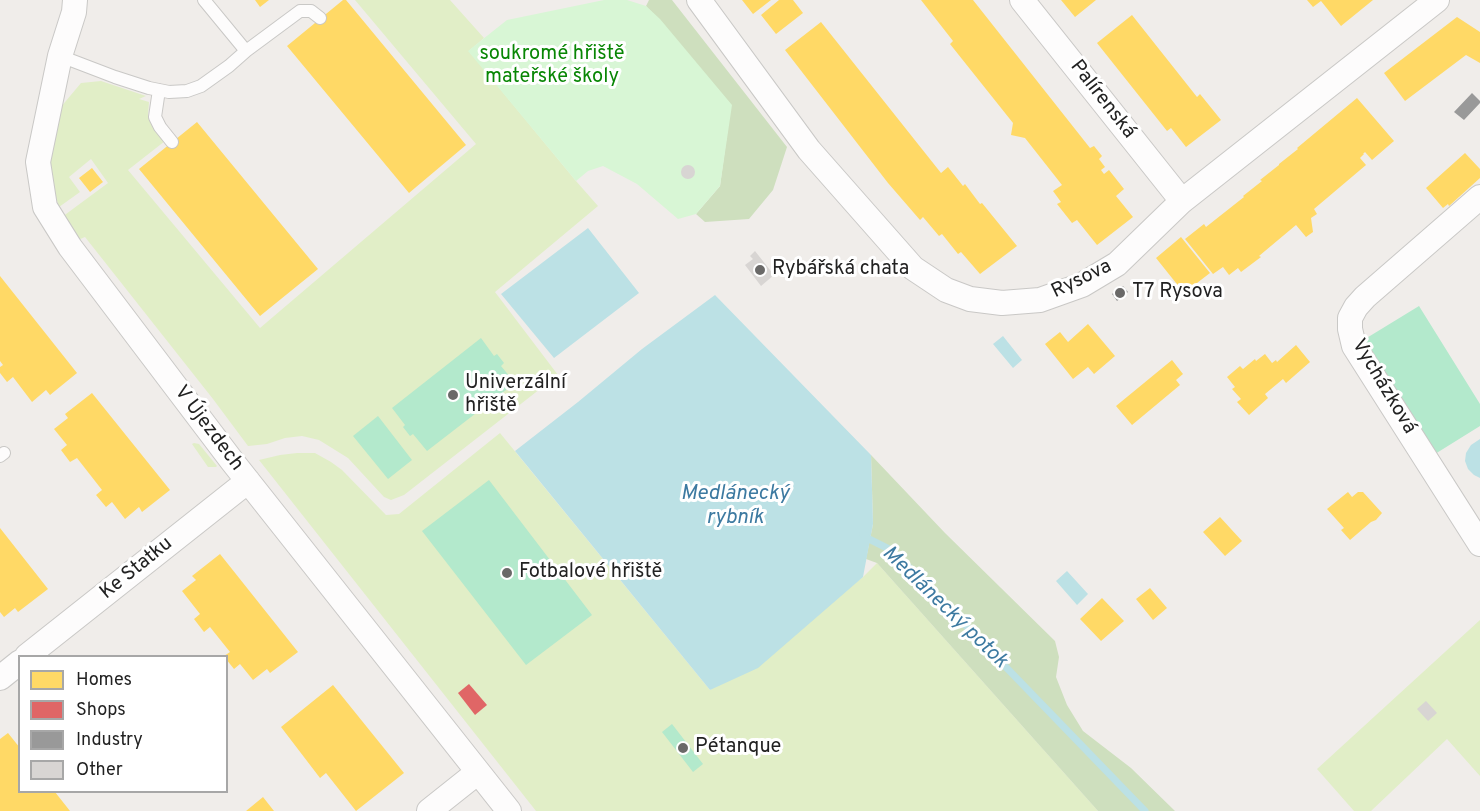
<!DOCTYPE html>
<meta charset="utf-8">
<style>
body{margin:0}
#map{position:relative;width:1480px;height:811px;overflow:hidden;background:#f0edea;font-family:Overpass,sans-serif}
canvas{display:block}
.legend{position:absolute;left:18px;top:655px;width:210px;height:138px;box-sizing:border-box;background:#fff;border:2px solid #a7a7a7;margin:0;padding:8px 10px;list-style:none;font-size:18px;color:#222}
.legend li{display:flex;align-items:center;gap:12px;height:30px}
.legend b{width:30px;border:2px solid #a7a7a7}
</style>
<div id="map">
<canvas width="1480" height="811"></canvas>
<ul class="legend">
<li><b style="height:16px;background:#ffd966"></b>Homes</li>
<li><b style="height:16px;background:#e06666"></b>Shops</li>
<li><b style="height:16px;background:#999"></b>Industry</li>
<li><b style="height:16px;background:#d8d5d3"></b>Other</li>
</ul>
</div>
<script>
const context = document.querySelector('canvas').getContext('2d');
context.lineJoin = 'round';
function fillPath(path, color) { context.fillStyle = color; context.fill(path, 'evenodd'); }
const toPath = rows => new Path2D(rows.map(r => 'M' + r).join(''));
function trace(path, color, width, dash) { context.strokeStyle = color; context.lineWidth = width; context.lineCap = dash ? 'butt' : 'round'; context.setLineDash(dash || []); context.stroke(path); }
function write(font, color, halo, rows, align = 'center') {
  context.font = font + ' Overpass,sans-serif'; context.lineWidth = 6; context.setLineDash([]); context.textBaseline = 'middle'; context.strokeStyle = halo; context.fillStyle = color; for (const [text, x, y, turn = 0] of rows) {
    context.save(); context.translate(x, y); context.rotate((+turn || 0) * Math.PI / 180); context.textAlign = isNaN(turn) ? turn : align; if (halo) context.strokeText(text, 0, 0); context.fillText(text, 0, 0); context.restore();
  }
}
const grass = toPath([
 [355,0,450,0,484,38,469,51,576,181,598,206,495,292,558,375,404,495,391,500,384,497,348,458,319,440,302,436,285,438,267,444,248,446,213,399,85,237,78,240,62,217,108,183,91,159,69,177,80,192,59,207,52,185,50,163,60,108,81,83,101,81,146,96,139,99,149,102,148,115,154,129,161,138,165,141,128,170,260,328,476,144],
 [500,433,710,690,863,577,877,563,1098,811,536,811,259,460,280,455,297,453,315,453,331,462,342,470,386,515,399,514],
 [194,443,199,444,217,466,216,467,208,467,192,444],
 [1480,620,1480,776,1447,739,1371,811,1354,811,1317,769]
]);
const forest = toPath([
 [649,0,672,0,787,147,773,190,749,219,705,222,696,214,720,186,731,105,646,6],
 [871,455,945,533,1055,641,1059,657,1056,677,1067,705,1083,731,1131,768,1175,811,1098,811,877,563,866,559,873,524]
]);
const park = toPath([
 [604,0,627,0,646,6,660,19,732,105,720,186,696,214,678,219,637,184,603,166,588,171,576,181,468,51,507,20]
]);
const pitch = toPath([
 [1419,306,1480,404,1480,426,1435,454,1365,339],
 [481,338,494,356,497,354,504,363,501,366,515,383,427,451,413,434,410,436,403,427,405,425,392,408],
 [378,416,412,460,388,479,353,436],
 [489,480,592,615,526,665,422,531],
 [672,724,703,764,693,772,662,732]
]);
const water = toPath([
 [588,228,639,293,554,358,501,294],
 [715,295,871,455,873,524,863,577,758,668,710,690,515,451,578,402,642,349],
 [1003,336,1022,360,1013,368,993,344],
 [1480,439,1480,478,1474,475,1468,469,1465,461,1466,453,1471,445],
 [1067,571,1088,594,1077,605,1056,581]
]);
const homes = toPath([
 [255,0,269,0,260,7],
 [343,0,346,0,466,145,409,193,287,46],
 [742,0,771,0,753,14],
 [779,0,793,0,803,13,776,34,761,15],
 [921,0,973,0,1090,148,1094,146,1102,156,1099,159,1105,167,1101,170,1104,174,1109,170,1124,189,1116,196,1133,217,1097,245,1077,220,1072,223,1057,204,1061,202,1053,191,1062,185,1025,138,1011,135,1013,123,950,44,953,41],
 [1061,0,1096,0,1075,17],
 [1307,0,1373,0,1341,26,1321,1,1313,7],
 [1132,15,1197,97,1200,94,1221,120,1186,147,1171,128,1167,131,1097,43],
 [1457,17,1480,32,1480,63,1466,55,1405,101,1384,73],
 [821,22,941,173,948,167,963,186,965,184,980,204,982,203,1017,246,980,274,961,252,958,254,942,234,939,236,923,217,920,220,888,183,785,50],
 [1357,98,1394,141,1372,160,1365,152,1363,154,1364,154,1360,158,1366,165,1314,209,1317,214,1311,218,1313,232,1306,237,1296,225,1259,256,1261,257,1241,272,1238,268,1229,275,1223,267,1213,274,1185,239,1204,224,1206,227,1244,197,1243,196,1262,181,1260,180,1279,165,1279,164,1298,149,1297,148],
 [197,122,318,269,260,316,139,169],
 [1465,153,1480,169,1480,178,1449,206,1448,204,1443,208,1426,188],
 [92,168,103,182,90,192,79,178],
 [1181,237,1210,273,1184,293,1156,258],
 [0,276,77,373,50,395,46,390,32,402,13,377,7,382,0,373,0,367,3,365,0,361],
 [1088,324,1115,356,1094,374,1088,367,1073,379,1045,344,1060,332,1068,342],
 [1296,345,1310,362,1286,383,1283,379,1265,394,1268,398,1249,415,1237,402,1241,399,1232,389,1235,387,1227,377,1240,366,1243,369,1255,359,1256,361,1265,354,1272,363,1276,360,1277,362],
 [1172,360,1183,374,1176,380,1180,385,1132,425,1116,406],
 [92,393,170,490,142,512,139,507,125,519,112,502,106,507,96,495,102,490,77,458,70,462,61,450,67,445,54,429,68,418,65,414],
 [1348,492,1352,497,1358,492,1363,492,1382,513,1376,520,1371,522,1350,540,1341,530,1344,528,1327,509],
 [1220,517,1242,541,1225,556,1203,532],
 [0,528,48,589,18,612,15,608,4,617,0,612],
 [220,554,298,652,270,673,267,669,253,680,240,664,234,669,226,659,226,656,224,656,230,652,210,627,204,632,194,619,200,614,182,591,196,580,192,576],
 [1150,588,1167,608,1153,620,1136,599],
 [1102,598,1124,621,1101,641,1080,619],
 [333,685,404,773,356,811,326,773,320,778,281,727],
 [8,733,20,748,20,792,55,792,70,811,0,811,0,739],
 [263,797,274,811,246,811]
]);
const shops = toPath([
 [469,684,487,705,475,715,458,693]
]);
const industry = toPath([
 [1472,93,1480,101,1480,103,1464,120,1454,112],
 [1123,286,1128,292,1117,301,1112,294]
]);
const stream = toPath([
 [863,534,867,538,891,550,912,570,1145,811]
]);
const building = toPath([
 '681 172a7 7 0 1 1 14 0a7 7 0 1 1-14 0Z',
 [755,251,774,275,761,286,745,265,753,259,750,256],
 [1426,701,1437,713,1428,721,1417,709]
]);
const lane = toPath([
 [246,51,300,11,311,11,320,18],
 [60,56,115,77,149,88,169,92,187,91,201,86,229,66,246,51,204,0],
 [159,90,155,117,160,127,172,142],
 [0,456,4,453]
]);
const street = toPath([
 [75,0,74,12,60,56,38,162,45,207,70,247,232,461,509,811],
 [699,0,809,150,913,268,946,290,970,299,1002,303,1040,300,1082,285,1117,264,1182,201,1437,0],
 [1022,0,1182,201],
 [1480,197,1365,297,1356,307,1350,318,1350,329,1354,346,1480,544],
 [27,656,248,481],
 [0,678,20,662],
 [429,811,478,772]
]);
const markers = [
 [760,270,6,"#6a6968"],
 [1120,293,6,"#6a6968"],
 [453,395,6,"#6a6968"],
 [507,573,6,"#6a6968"],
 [683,748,6,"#6a6968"]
];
const parkNames = [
 ["soukromé hřiště",552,55],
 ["mateřské školy",552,78]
];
const streetNames = [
 ["Palírenská",1102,100,52],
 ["Rysova",1082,280,-26],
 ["Vycházková",1383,387,59],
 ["V Újezdech",208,429,53],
 ["Ke Statku",137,569,-39]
];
const poiNames = [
 ["Rybářská chata",772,270],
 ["T7 Rysova",1132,293],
 ["Univerzální",465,384],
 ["hřiště",465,407],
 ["Fotbalové hřiště",519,573],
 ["Pétanque",695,748]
];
const waterNames = [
 ["Medlánecký",735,495],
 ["rybník",735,519],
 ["Medlánecký potok",944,608,44]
];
fillPath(grass, '#e1eec7');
fillPath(forest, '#cedfbe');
fillPath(park, '#d8f6d5');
fillPath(pitch, '#b3e9cc');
fillPath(water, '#bce1e5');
fillPath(homes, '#ffd966');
fillPath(shops, '#e06666');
fillPath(industry, '#999');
trace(stream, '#bce1e5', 7);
fillPath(building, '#d8d5d3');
trace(lane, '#c9c8c6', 14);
trace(street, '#c9c8c6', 26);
trace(lane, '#fdfcfc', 12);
trace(street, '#fdfcfc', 24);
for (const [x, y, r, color] of markers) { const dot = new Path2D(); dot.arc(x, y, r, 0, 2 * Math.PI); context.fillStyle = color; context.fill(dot); trace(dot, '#fff', 2); }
write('20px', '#088604', '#fff', parkNames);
write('20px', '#222', '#fff', streetNames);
write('20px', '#222', '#fff', poiNames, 'left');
write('italic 21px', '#3d7aa1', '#fff', waterNames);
</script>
